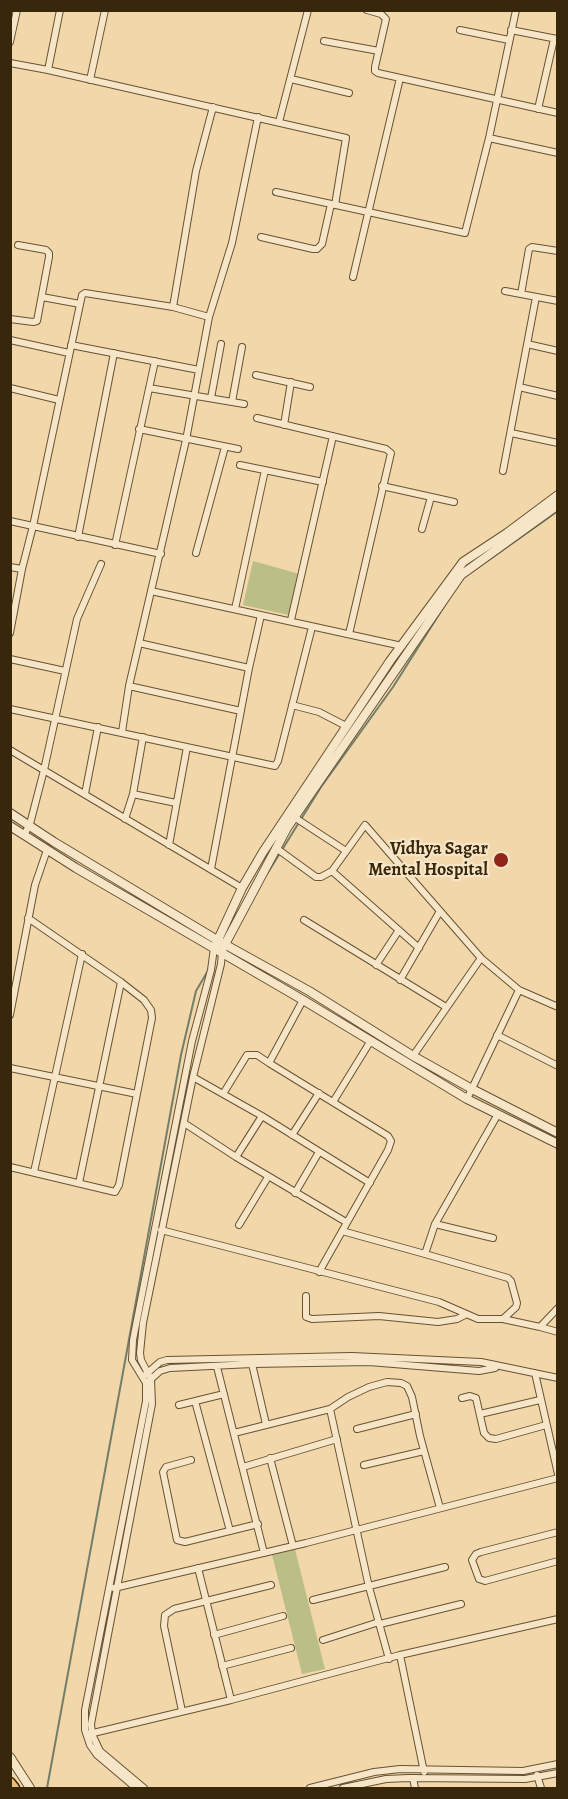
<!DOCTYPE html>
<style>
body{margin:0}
#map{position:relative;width:568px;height:1799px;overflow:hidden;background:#f2d7ab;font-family:Alegreya,serif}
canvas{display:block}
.frame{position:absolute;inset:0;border:12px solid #39270b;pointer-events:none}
</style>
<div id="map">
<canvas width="568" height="1799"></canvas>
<div class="frame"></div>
</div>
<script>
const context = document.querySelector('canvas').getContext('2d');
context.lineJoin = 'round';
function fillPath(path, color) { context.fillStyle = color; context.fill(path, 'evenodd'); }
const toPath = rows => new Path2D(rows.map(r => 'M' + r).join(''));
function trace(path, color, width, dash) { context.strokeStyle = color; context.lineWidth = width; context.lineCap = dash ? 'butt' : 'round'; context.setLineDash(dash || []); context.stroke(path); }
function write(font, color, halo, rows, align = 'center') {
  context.font = font + ' Alegreya,serif'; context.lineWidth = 4.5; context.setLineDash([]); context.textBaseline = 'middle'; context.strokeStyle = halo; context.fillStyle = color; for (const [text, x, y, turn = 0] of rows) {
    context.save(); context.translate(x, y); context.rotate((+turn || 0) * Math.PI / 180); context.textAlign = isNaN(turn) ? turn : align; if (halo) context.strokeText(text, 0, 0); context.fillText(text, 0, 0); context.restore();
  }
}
const green = toPath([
 [253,561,303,575,293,616,243,605],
 [295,1549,325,1669,302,1674,272,1555]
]);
const stream = toPath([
 [462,579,558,511],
 [267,874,321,787,393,687,452,594],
 [47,1788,181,1055,196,991,209,969]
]);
const minor = toPath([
 [367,10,381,14,386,19,375,67,375,71,378,73,558,113],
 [460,30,509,40],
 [511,30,557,39],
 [324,41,379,51],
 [10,42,17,10],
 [10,63,48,70,346,138,335,205],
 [48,70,60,10],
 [291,79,349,93],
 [90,80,105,10],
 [538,109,554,39],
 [279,122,308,10],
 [489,138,558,153],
 [276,192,465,233,489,138,516,10],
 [261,237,313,249,317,249,322,244,331,204],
 [353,277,400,78],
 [505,291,558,301],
 [521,294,529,249,532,247,558,251],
 [42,297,80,304],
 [173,307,196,171,213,107],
 [10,319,33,322,37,321,49,257,49,253,46,250,18,245],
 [10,340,69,353],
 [527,344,558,351],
 [71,345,199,370],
 [256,375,310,387],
 [519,387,558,396],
 [10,388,59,400],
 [149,388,244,404],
 [211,398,221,344],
 [232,402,242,347],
 [257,418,386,449,391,453,349,634],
 [284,425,291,382],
 [139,429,238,449],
 [511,433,558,443],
 [240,465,323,482],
 [503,471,536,297],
 [382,486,454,502],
 [10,521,161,554],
 [422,529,431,497],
 [78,537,114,353],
 [115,545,155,361],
 [196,553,225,447],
 [10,567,22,569],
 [151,591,402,646],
 [235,609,265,470],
 [291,620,333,436],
 [10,633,22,569,33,526,82,295,85,293,173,307,209,317],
 [139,643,249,668],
 [10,659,65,671],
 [129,686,241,711],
 [292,705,319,712,346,726],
 [10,709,275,766,278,761,312,627],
 [122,732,129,686,186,440,209,317,232,243,258,117],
 [10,750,242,888],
 [85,794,98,727],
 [133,794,176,803],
 [294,817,346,851],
 [125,819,133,794,143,737],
 [24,835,30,824,44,770,77,619,101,564],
 [169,845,187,747],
 [276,848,316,877,321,877,332,871,365,825,481,958,519,990,558,1007],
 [211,869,249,668,261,615],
 [332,871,419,948],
 [304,920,446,1007],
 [376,965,399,930],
 [400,980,440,911],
 [303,1000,269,1063,388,1136,391,1141,388,1150,319,1272],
 [10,1015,35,885,47,850],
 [497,1035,558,1066],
 [413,1056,481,958],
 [10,1068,137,1094],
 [193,1077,223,1094,247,1055,257,1055,269,1063],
 [223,1094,262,1116,370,1183],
 [467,1099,519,990],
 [333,1102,370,1042],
 [184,1123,236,1157,262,1116],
 [292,1135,319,1093],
 [236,1157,346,1222],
 [10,1167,115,1192,119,1185,152,1018,151,1010,144,1000,121,982,28,918],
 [34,1172,82,954],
 [79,1183,121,982],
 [295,1193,319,1152],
 [435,1224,493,1238],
 [239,1225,268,1177],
 [161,1230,439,1302,478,1319,503,1319,540,1327,558,1308],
 [342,1231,425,1254,435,1224,498,1114],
 [425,1254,508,1278,511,1281,517,1303,516,1307,503,1319],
 [306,1296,306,1317,312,1319,379,1316,438,1322,457,1319,465,1315],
 [540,1327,558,1332],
 [252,1364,266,1424],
 [217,1367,264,1553],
 [535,1373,558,1474],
 [145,1375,160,1362,167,1360,352,1356,481,1362,558,1378],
 [150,1380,160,1371,170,1368,252,1364,369,1362,479,1371,495,1368],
 [462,1398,470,1396,476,1398,484,1433,489,1438,496,1439,546,1425],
 [195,1401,230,1531],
 [179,1405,224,1394],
 [330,1409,369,1587,389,1659],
 [480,1414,540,1400],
 [357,1429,416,1414],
 [234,1433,330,1409,348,1397,369,1387,387,1382,401,1383,407,1386,412,1397,420,1436,440,1508],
 [270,1458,293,1546],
 [191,1460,166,1467,163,1472,177,1540,185,1542,258,1524],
 [364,1465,424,1451],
 [243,1467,337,1439],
 [558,1532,481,1552,476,1554,472,1560,479,1579,485,1581,558,1561],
 [198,1568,231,1700],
 [114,1588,306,1543,558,1478],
 [313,1600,445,1567],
 [380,1624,461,1604],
 [214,1635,283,1616],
 [323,1640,379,1622],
 [400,1655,424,1772],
 [222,1666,291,1648],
 [182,1711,164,1626,165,1615,174,1609,271,1585],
 [89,1734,231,1700,400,1655,558,1619],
 [537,1775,541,1788],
 [413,1778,415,1788],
 [136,1788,97,1755,90,1745,85,1730,85,1710,146,1401,146,1383,132,1360,133,1340,192,1041,211,970,214,948],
 [144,1788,100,1751,92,1734,91,1724,152,1404,151,1379,141,1360,140,1353,143,1323,193,1077,221,964,222,952],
 [310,1788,374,1772,400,1769,523,1771,558,1764],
 [343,1788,386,1779,408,1778,525,1779,558,1773]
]);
const tertiary = toPath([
 [10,813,54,842,217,940,309,991,413,1056,472,1089,558,1133],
 [10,826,76,868,303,1000,467,1099,558,1144],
 [216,944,242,888,263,852,390,661,463,562,507,533,558,495],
 [223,948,287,828,461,575,558,505],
 [10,1757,30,1788]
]);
const trunk = toPath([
 [10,1783,14,1788]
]);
const markers = [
 [501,860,8,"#8f2418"]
];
const poiNames = [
 ["Vidhya Sagar",488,850],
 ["Mental Hospital",488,871]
];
fillPath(green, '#bcbe88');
trace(stream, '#747f6a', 2);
trace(minor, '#675333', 8);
trace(tertiary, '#675333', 10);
trace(trunk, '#39270b', 13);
trace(minor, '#f7e5c8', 6);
trace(tertiary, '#f7e5c8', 8);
trace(trunk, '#e9bc76', 10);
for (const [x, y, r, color] of markers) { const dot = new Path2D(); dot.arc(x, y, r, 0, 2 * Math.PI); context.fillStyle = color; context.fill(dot); trace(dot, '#f7e5c8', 2); }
write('bold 18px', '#39270b', '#f7e5c8', poiNames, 'right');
</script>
